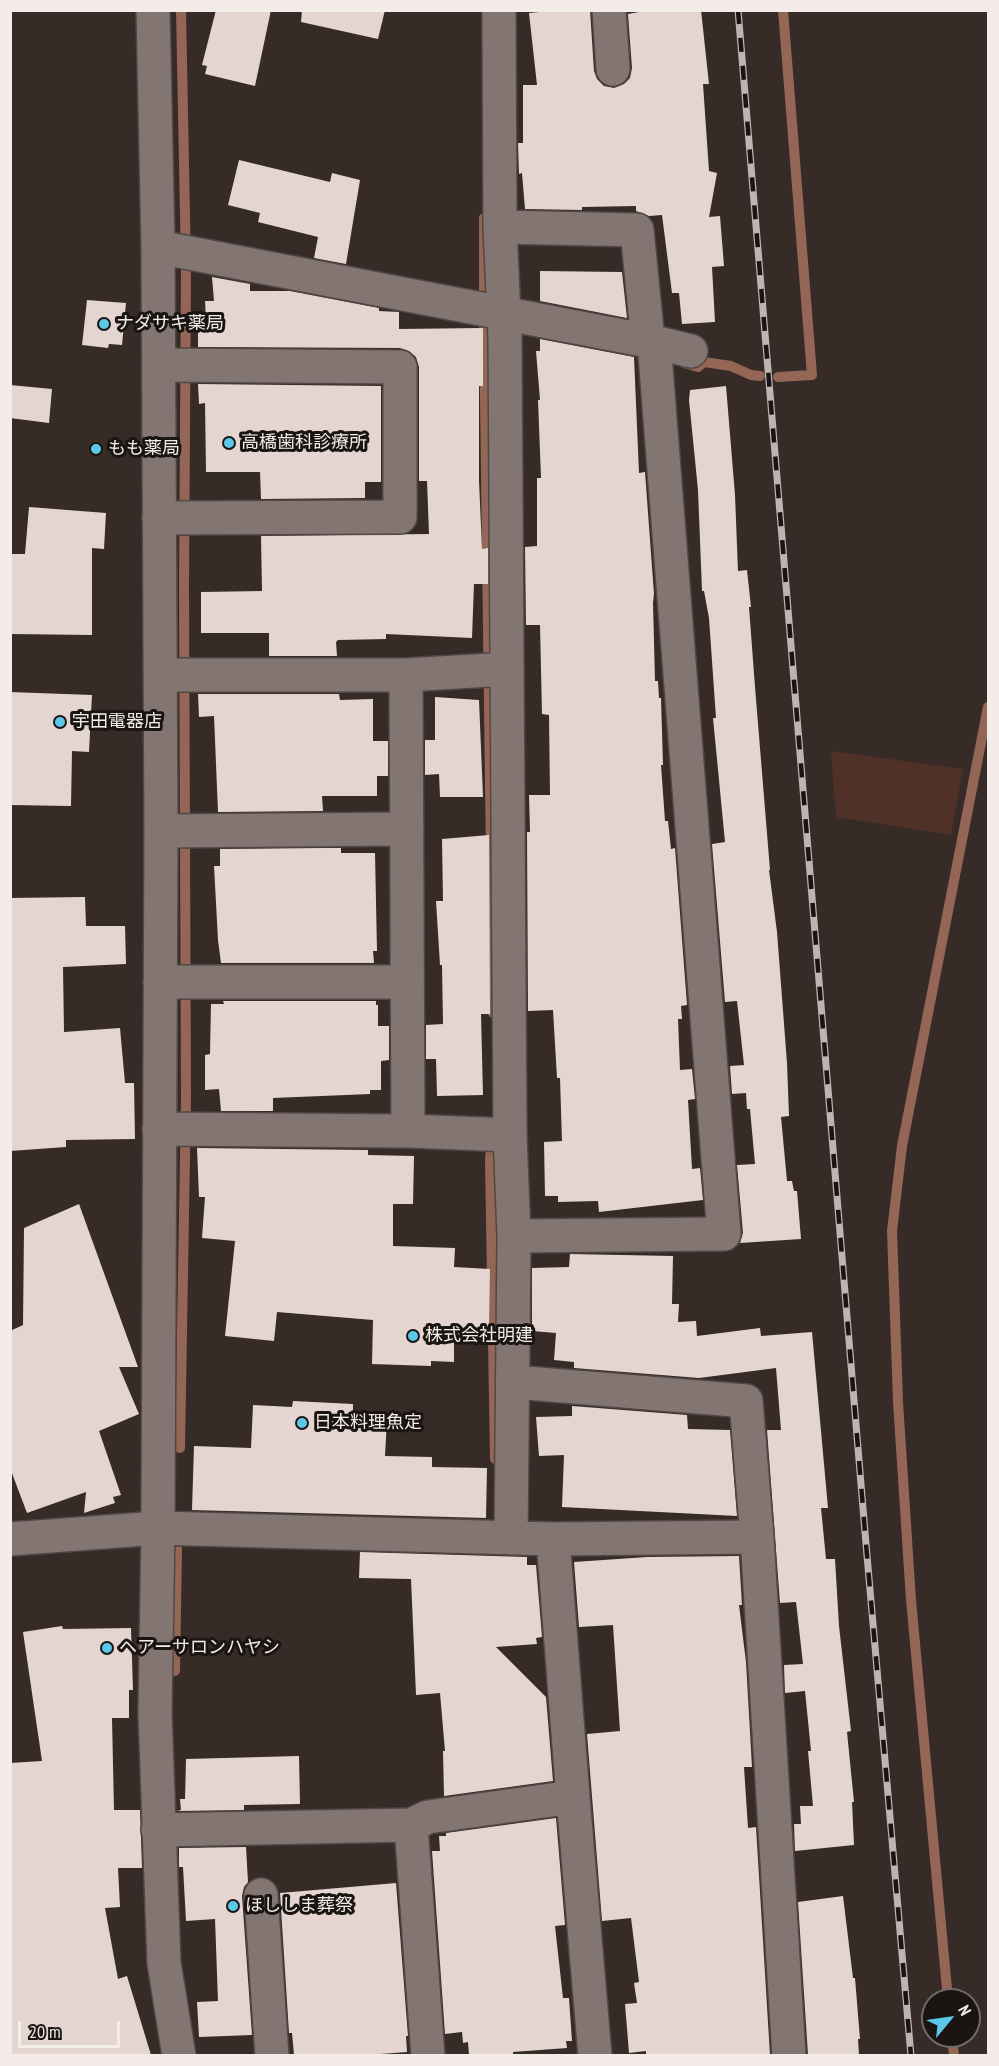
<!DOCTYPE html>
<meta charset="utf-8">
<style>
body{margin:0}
#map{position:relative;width:999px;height:2066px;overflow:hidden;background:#362b27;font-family:"PT Sans Narrow",sans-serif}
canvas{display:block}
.frame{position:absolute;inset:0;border:12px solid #f3ece9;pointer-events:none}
.north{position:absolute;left:921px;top:1988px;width:60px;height:60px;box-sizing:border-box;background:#1a1513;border:2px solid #716b69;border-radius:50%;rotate:61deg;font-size:16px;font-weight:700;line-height:24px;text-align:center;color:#f3ece9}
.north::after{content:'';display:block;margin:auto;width:21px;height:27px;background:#5bc8e7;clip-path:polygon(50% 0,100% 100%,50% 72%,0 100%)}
.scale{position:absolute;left:18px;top:2021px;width:102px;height:27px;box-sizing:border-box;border:3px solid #f3ece9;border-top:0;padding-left:8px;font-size:18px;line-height:21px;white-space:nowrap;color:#f3ece9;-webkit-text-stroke:4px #1a1513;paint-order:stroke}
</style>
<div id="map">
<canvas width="999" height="2066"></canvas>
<div class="frame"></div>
<div class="north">N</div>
<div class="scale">20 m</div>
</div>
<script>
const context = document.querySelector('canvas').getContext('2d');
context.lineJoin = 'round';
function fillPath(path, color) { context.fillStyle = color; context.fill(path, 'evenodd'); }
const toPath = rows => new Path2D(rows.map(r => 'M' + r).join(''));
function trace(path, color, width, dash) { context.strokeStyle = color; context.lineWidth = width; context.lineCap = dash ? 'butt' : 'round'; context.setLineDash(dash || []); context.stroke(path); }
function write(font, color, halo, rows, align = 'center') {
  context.font = font + ' "PT Sans Narrow","Noto Sans JP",sans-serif'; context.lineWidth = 6; context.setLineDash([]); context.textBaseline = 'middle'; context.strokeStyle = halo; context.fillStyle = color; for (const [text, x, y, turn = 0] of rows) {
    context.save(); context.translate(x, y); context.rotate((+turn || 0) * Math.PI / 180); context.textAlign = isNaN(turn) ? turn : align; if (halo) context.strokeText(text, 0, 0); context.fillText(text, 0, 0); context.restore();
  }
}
const green = toPath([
 [831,751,963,769,951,835,836,817]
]);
const stream = toPath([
 [484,218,484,298],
 [484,321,493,1013],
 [684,363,698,367,704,362,731,366,751,375,760,376],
 [778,377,812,375,783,10],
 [492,1137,490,1160,495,1459],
 [180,1448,186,1098,184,585,186,267,181,10],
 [175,1671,177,1549],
 [948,2000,911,1600,898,1402,892,1231,902,1146,988,707],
 [952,2036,954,2056]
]);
const building = toPath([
 [216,10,271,10,255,86,205,74,207,66,202,65],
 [302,10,385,10,378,39,301,22],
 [560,10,590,10,594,71,597,79,604,86,614,88,624,84,630,78,632,68,628,14,650,10,701,10,709,84,703,84,709,171,717,173,709,217,720,216,724,266,712,267,715,322,682,324,679,293,672,293,662,215,649,216,636,211,636,206,582,207,582,210,525,209,522,173,519,174,518,143,523,143,523,85,537,85,529,13],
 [239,160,330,182,332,173,360,180,346,264,314,258,318,237,258,222,260,213,228,205],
 [540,271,622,272,627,318,540,301],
 [212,277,250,284,250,291,290,291,379,308,379,311,399,312,399,329,483,328,483,386,479,386,479,481,482,549,488,548,488,584,474,584,472,638,386,634,386,639,338,640,336,642,337,656,269,656,269,633,201,633,201,592,262,591,261,536,429,534,427,481,419,481,419,367,416,357,409,351,400,348,198,347,198,318,206,319,205,301,214,301],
 [87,300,126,303,122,345,109,344,108,348,82,345],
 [540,339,634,357,639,473,645,472,654,594,653,603,655,681,658,681,659,698,661,698,663,765,661,765,665,821,668,821,671,849,675,848,687,1005,681,1006,682,1019,678,1019,680,1070,692,1069,695,1099,688,1100,692,1169,700,1168,703,1200,599,1212,598,1201,558,1202,558,1196,545,1196,544,1142,562,1141,560,1078,557,1078,553,1010,528,1011,527,832,530,832,529,795,550,795,549,715,542,714,540,625,526,625,525,547,537,546,537,478,541,478,538,400,540,400,536,351,540,351],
 [198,384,381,386,381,482,365,482,365,498,261,499,260,472,206,472,205,403,199,404],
 [10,385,52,389,49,423,10,418],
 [726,386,735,495,738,571,747,570,751,607,749,607,755,687,770,870,769,870,777,932,787,1063,789,1116,781,1117,787,1181,792,1181,794,1191,797,1191,801,1239,740,1243,743,1233,737,1165,755,1164,750,1109,747,1109,746,1093,732,1094,730,1066,744,1065,737,1001,725,1002,712,844,725,842,713,718,716,718,709,618,704,591,702,591,698,490,689,400,690,390],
 [29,507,106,513,104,549,92,548,92,635,10,634,10,554,25,554],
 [10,692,92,695,89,752,72,751,71,806,10,805],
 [198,694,339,694,340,700,373,699,373,741,388,741,388,776,377,776,377,796,322,796,323,811,218,812,214,716,199,717],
 [435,697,479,700,483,797,440,797,439,774,425,775,425,740,435,740],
 [489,835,490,1014,481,1014,483,1095,437,1096,436,1059,426,1059,426,1025,443,1024,442,965,440,965,436,901,443,901,442,839],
 [324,848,341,848,341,853,375,853,377,951,373,951,374,963,221,963,218,940,214,866,220,866,220,849],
 [85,897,86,926,125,926,126,964,63,967,64,1032,120,1028,125,1083,134,1083,135,1139,66,1140,66,1147,10,1151,10,898],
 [223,1001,376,1001,376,1005,378,1005,378,1026,389,1026,389,1060,381,1061,381,1090,370,1090,370,1094,273,1098,273,1111,221,1111,219,1089,205,1090,205,1055,210,1054,211,1004,224,1004],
 [197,1148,368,1150,368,1155,414,1156,413,1204,393,1204,393,1246,455,1248,454,1267,490,1269,489,1327,482,1326,482,1334,454,1335,454,1362,431,1361,431,1366,372,1364,373,1320,277,1312,274,1341,225,1336,235,1241,202,1238,205,1197,199,1197],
 [79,1204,138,1367,119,1367,139,1414,99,1431,121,1495,113,1497,115,1503,84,1513,86,1492,27,1513,10,1468,10,1331,23,1325,24,1228],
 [570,1254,673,1256,672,1304,679,1304,678,1322,696,1321,697,1336,760,1328,761,1336,812,1332,828,1508,821,1508,826,1559,835,1559,839,1626,851,1731,847,1732,854,1802,852,1802,854,1845,795,1851,794,1824,801,1824,800,1806,813,1806,808,1751,811,1751,805,1691,785,1693,784,1665,803,1664,796,1602,780,1603,767,1430,781,1430,776,1368,699,1378,574,1368,574,1362,554,1360,556,1333,532,1331,532,1268,569,1267],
 [293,1401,353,1404,353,1417,387,1420,385,1456,432,1457,432,1467,487,1468,486,1518,192,1510,194,1446,251,1448,253,1405,292,1407],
 [572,1406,687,1415,688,1429,730,1430,737,1516,562,1507,564,1455,539,1456,536,1417,572,1416],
 [360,1552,527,1557,527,1565,536,1565,542,1637,536,1638,537,1644,496,1647,546,1697,553,1781,444,1796,443,1751,445,1751,440,1693,416,1695,411,1579,359,1578],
 [739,1556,742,1605,739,1605,746,1662,752,1767,744,1767,748,1828,756,1827,770,2055,646,2055,646,2051,629,2053,625,2004,637,2003,634,1983,639,1982,631,1918,602,1921,587,1734,620,1731,613,1625,579,1627,574,1562,647,1557],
 [62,1626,63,1629,131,1628,133,1690,129,1690,129,1718,112,1718,114,1810,140,1810,142,1868,118,1868,120,1907,105,1908,118,1979,127,1976,151,2055,10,2055,10,1763,42,1761,23,1632],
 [299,1756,300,1804,244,1805,244,1810,177,1811,181,1810,180,1799,185,1799,186,1759],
 [556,1818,565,1925,555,1926,563,1998,569,1998,572,2041,566,2041,567,2048,513,2052,513,2055,469,2055,468,2042,463,2043,462,2032,445,2034,432,1851,440,1851,439,1836,446,1836,446,1833],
 [246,1847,248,1882,244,1887,242,1896,252,2035,199,2037,197,2002,218,2001,215,1919,186,1921,183,1867,179,1867,179,1848],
 [396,1883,408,2036,406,2036,407,2052,367,2055,294,2055,292,2033,289,2033,280,1893],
 [843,1896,853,1978,855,1978,860,2039,858,2039,859,2055,808,2055,798,1902]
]);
const minor = toPath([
 [153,10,158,247,161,831,158,1528,155,1713,164,1963,179,2056],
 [499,10,500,227,505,339,510,1135,514,1236,724,1234,654,342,648,341,637,230,500,227],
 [609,10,613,69],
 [158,247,648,341],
 [654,342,691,351],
 [159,365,400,367,400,517,159,518],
 [406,675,507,669],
 [161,831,407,829],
 [160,982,406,982],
 [159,1129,408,1131,406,675,161,675],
 [408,1131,510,1135],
 [514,1382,746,1401,757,1537],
 [511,1538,514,1236],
 [10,1539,158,1528,553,1539,757,1537,789,2056],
 [553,1539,573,1797,595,2056],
 [411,1825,428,2056],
 [158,1830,411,1825,428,1817,573,1797],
 [261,1895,272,2056]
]);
const rail = toPath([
 [738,10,866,1544,911,2056]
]);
const markers = [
 [104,324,6,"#5bc8e7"],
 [229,443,6,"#5bc8e7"],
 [96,449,6,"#5bc8e7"],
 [60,722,6,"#5bc8e7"],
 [413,1336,6,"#5bc8e7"],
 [302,1423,6,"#5bc8e7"],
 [107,1648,6,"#5bc8e7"],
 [233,1906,6,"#5bc8e7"]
];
const poiNames = [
 ["ナダサキ薬局",116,324],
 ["高橋歯科診療所",241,443],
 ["もも薬局",108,449],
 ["宇田電器店",72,722],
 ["株式会社明建",425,1336],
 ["日本料理魚定",314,1423],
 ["ヘアーサロンハヤシ",119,1648],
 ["ほししま葬祭",245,1906]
];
fillPath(green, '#4f3127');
trace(stream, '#946656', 10);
fillPath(building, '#e4d5d0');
trace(minor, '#504744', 36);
trace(minor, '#837672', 33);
trace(rail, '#beb5b2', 7);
trace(rail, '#1a1513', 4.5, [14]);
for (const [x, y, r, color] of markers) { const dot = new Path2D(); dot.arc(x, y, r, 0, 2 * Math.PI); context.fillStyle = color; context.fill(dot); trace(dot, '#1a1513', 2); }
write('18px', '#f3ece9', '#1a1513', poiNames, 'left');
</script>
